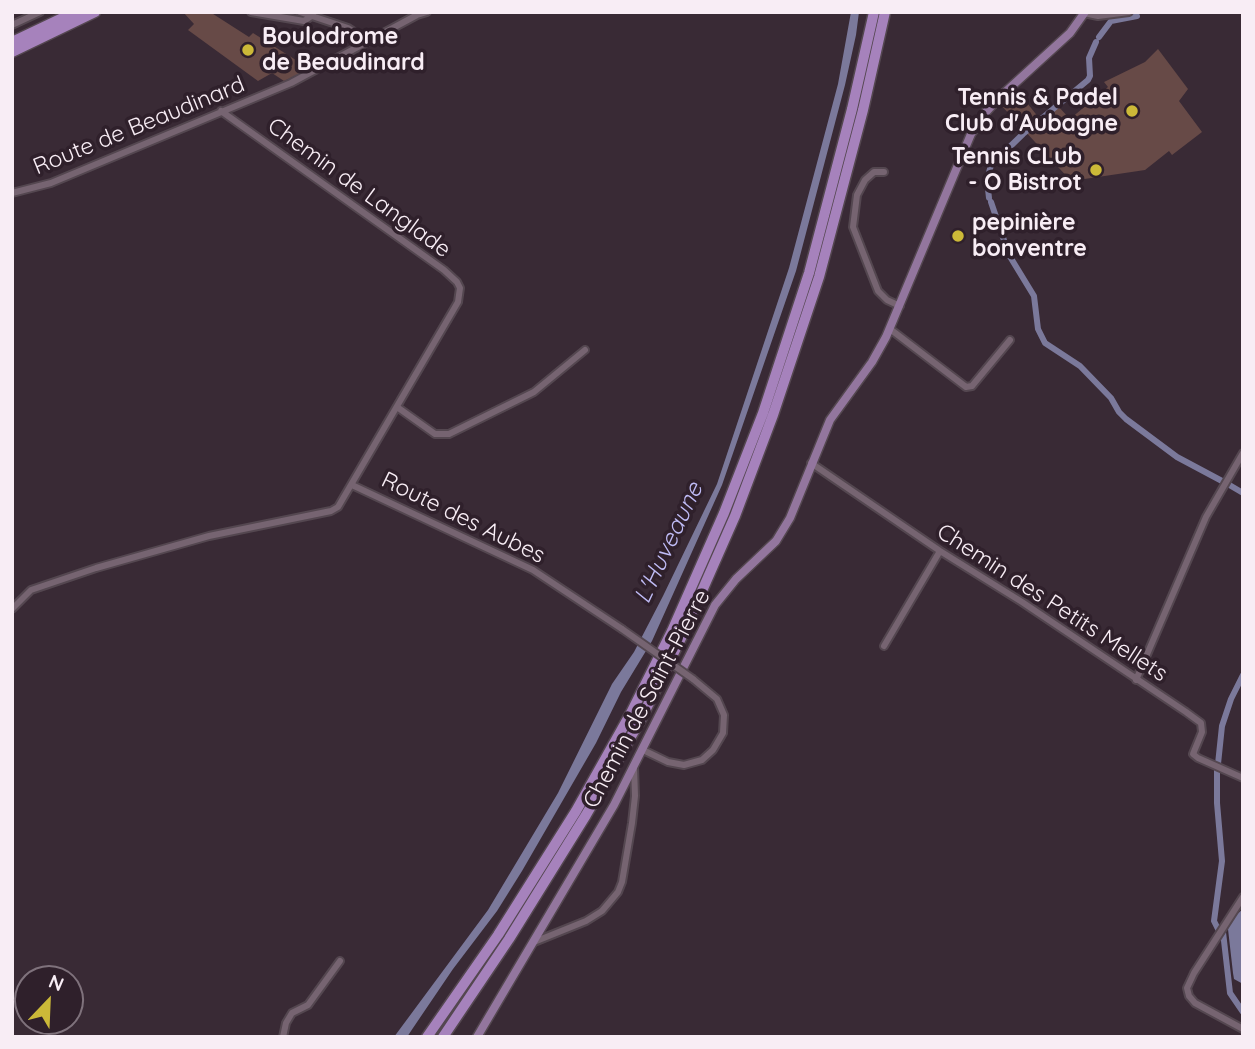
<!DOCTYPE html>
<meta charset="utf-8">
<style>
body{margin:0}
#map{position:relative;width:1255px;height:1049px;overflow:hidden;background:#392a35;font-family:Quicksand,sans-serif}
canvas{display:block}
.frame{position:absolute;inset:0;border:14px solid #f8edf5;pointer-events:none}
.north{position:absolute;left:14px;top:965px;width:70px;height:70px;box-sizing:border-box;background:#2f202b;border:2px solid #7f727c;border-radius:50%;rotate:23deg;font-size:19px;font-weight:700;line-height:28px;text-align:center;color:#f8edf5}
.north::after{content:'';display:block;margin:auto;width:24px;height:32px;background:#ccb938;clip-path:polygon(50% 0,100% 100%,50% 72%,0 100%)}
</style>
<div id="map">
<canvas width="1255" height="1049"></canvas>
<div class="frame"></div>
<div class="north">N</div>
</div>
<script>
const context = document.querySelector('canvas').getContext('2d');
context.lineJoin = 'round';
function fillPath(path, color) { context.fillStyle = color; context.fill(path, 'evenodd'); }
const toPath = rows => new Path2D(rows.map(r => 'M' + r).join(''));
function trace(path, color, width, dash) { context.strokeStyle = color; context.lineWidth = width; context.lineCap = dash ? 'butt' : 'round'; context.setLineDash(dash || []); context.stroke(path); }
function write(font, color, halo, rows, align = 'center') {
  context.font = font + ' Quicksand,sans-serif'; context.lineWidth = 7; context.setLineDash([]); context.textBaseline = 'middle'; context.strokeStyle = halo; context.fillStyle = color; for (const [text, x, y, turn = 0] of rows) {
    context.save(); context.translate(x, y); context.rotate((+turn || 0) * Math.PI / 180); context.textAlign = isNaN(turn) ? turn : align; if (halo) context.strokeText(text, 0, 0); context.fillText(text, 0, 0); context.restore();
  }
}
const green = toPath([
 [183,12,210,12,249,37,253,33,310,69,284,81,272,73,258,81,188,30,194,24],
 [1158,49,1188,89,1179,101,1202,132,1172,155,1169,151,1145,170,1071,181,999,103,1016,89,1039,118,1057,105,1070,119,1108,87,1104,82,1145,62]
]);
const water = toPath([
 [851,12,859,12,856,35,845,85,796,271,722,485,652,641,621,692,596,743,522,871,497,911,453,969,413,1028,407,1037,394,1037,488,910,558,793,612,684,634,652,663,596,717,484,789,268,838,84],
 [1243,909,1243,984,1234,979,1233,973,1228,929,1229,924,1235,916]
]);
const canal = toPath([
 [1099,37,1111,21,1137,16],
 [989,198,987,180,991,165,1023,134,1088,80,1090,76,1089,58,1096,42],
 [991,202,1009,255,1034,296,1038,329,1045,343,1080,366,1111,398,1119,412,1126,419,1177,457,1222,481],
 [1226,483,1243,493],
 [1218,764,1222,726,1231,699,1243,675],
 [1217,769,1217,803,1222,861,1214,921,1218,929],
 [1223,932,1230,993,1243,1012]
]);
const minor = toPath([
 [251,12,304,21,313,15],
 [300,12,348,28,360,36,365,43],
 [1084,13,1098,16,1129,12],
 [12,25,40,12],
 [884,172,874,172,865,180,857,195,853,227,878,291,887,300,900,306],
 [12,193,51,183,291,83,417,15,427,12],
 [890,329,966,387,972,386,1010,340],
 [397,407,435,434,449,434,534,392,585,350],
 [811,463,940,551,1022,602,1186,712,1201,723,1202,732,1193,754,1198,758,1243,778],
 [352,485,533,570,622,629],
 [12,609,31,590,96,568,209,536,331,511,338,507,458,302,460,288,457,282,444,270,221,111],
 [884,646,940,551],
 [1136,680,1206,517,1243,453],
 [643,750,668,762,684,765,702,760,713,750,723,733,724,715,717,699,693,679],
 [1243,897,1194,973,1187,988,1189,996,1195,1003,1243,1029],
 [534,942,586,921,602,911,618,892,622,882,632,823,635,796,634,767],
 [283,1037,286,1023,292,1013,308,1005,340,961]
]);
const major = toPath([
 [477,1037,614,805,715,605,736,579,776,541,790,518,830,420,872,362,886,337,971,134,985,113,1002,95,1070,33,1085,12]
]);
const highway = toPath([
 [12,42,75,12],
 [12,52,95,12],
 [427,1037,498,935,576,811,631,713,672,631,724,513,763,413,809,273,852,109,874,12],
 [443,1037,509,939,586,815,641,719,683,634,735,516,773,415,819,277,863,110,885,12]
]);
const minorBridge = toPath([
 [622,629,693,679]
]);
const markers = [
 [248,50,7,"#ccb938"],
 [1132,111,7,"#ccb938"],
 [1096,170,7,"#ccb938"],
 [958,236,7,"#ccb938"]
];
const poiNames = [
 ["Boulodrome",262,37],
 ["de Beaudinard",262,63],
 ["Tennis & Padel",1118,98,"right"],
 ["Club d'Aubagne",1118,124,"right"],
 ["Tennis CLub",1082,157,"right"],
 ["- O Bistrot",1082,183,"right"],
 ["pepinière",972,223],
 ["bonventre",972,249]
];
const streetNames = [
 ["Route de Beaudinard",139,126,-22],
 ["Chemin de Langlade",359,188,36],
 ["Route des Aubes",463,518,26],
 ["Chemin des Petits Mellets",1052,603,33],
 ["Chemin de Saint-Pierre",647,699,-62]
];
const waterNames = [
 ["L'Huveaune",669,543,-65]
];
fillPath(green, '#674a47');
fillPath(water, '#7b799b');
trace(canal, '#7b799b', 6);
trace(minor, '#544750', 10);
trace(major, '#544750', 11);
trace(highway, '#544750', 13);
trace(minor, '#766471', 6);
trace(major, '#93769e', 8);
trace(highway, '#a682bc', 10);
trace(minorBridge, '#544750', 10, []);
trace(minorBridge, '#766471', 6);
for (const [x, y, r, color] of markers) { const dot = new Path2D(); dot.arc(x, y, r, 0, 2 * Math.PI); context.fillStyle = color; context.fill(dot); trace(dot, '#2f202b', 2.5); }
write('bold 23px', '#f8edf5', '#2f202b', poiNames, 'left');
write('23px', '#f8edf5', '#2f202b', streetNames);
write('italic 24px', '#bfbbf5', '#2f202b', waterNames);
</script>
